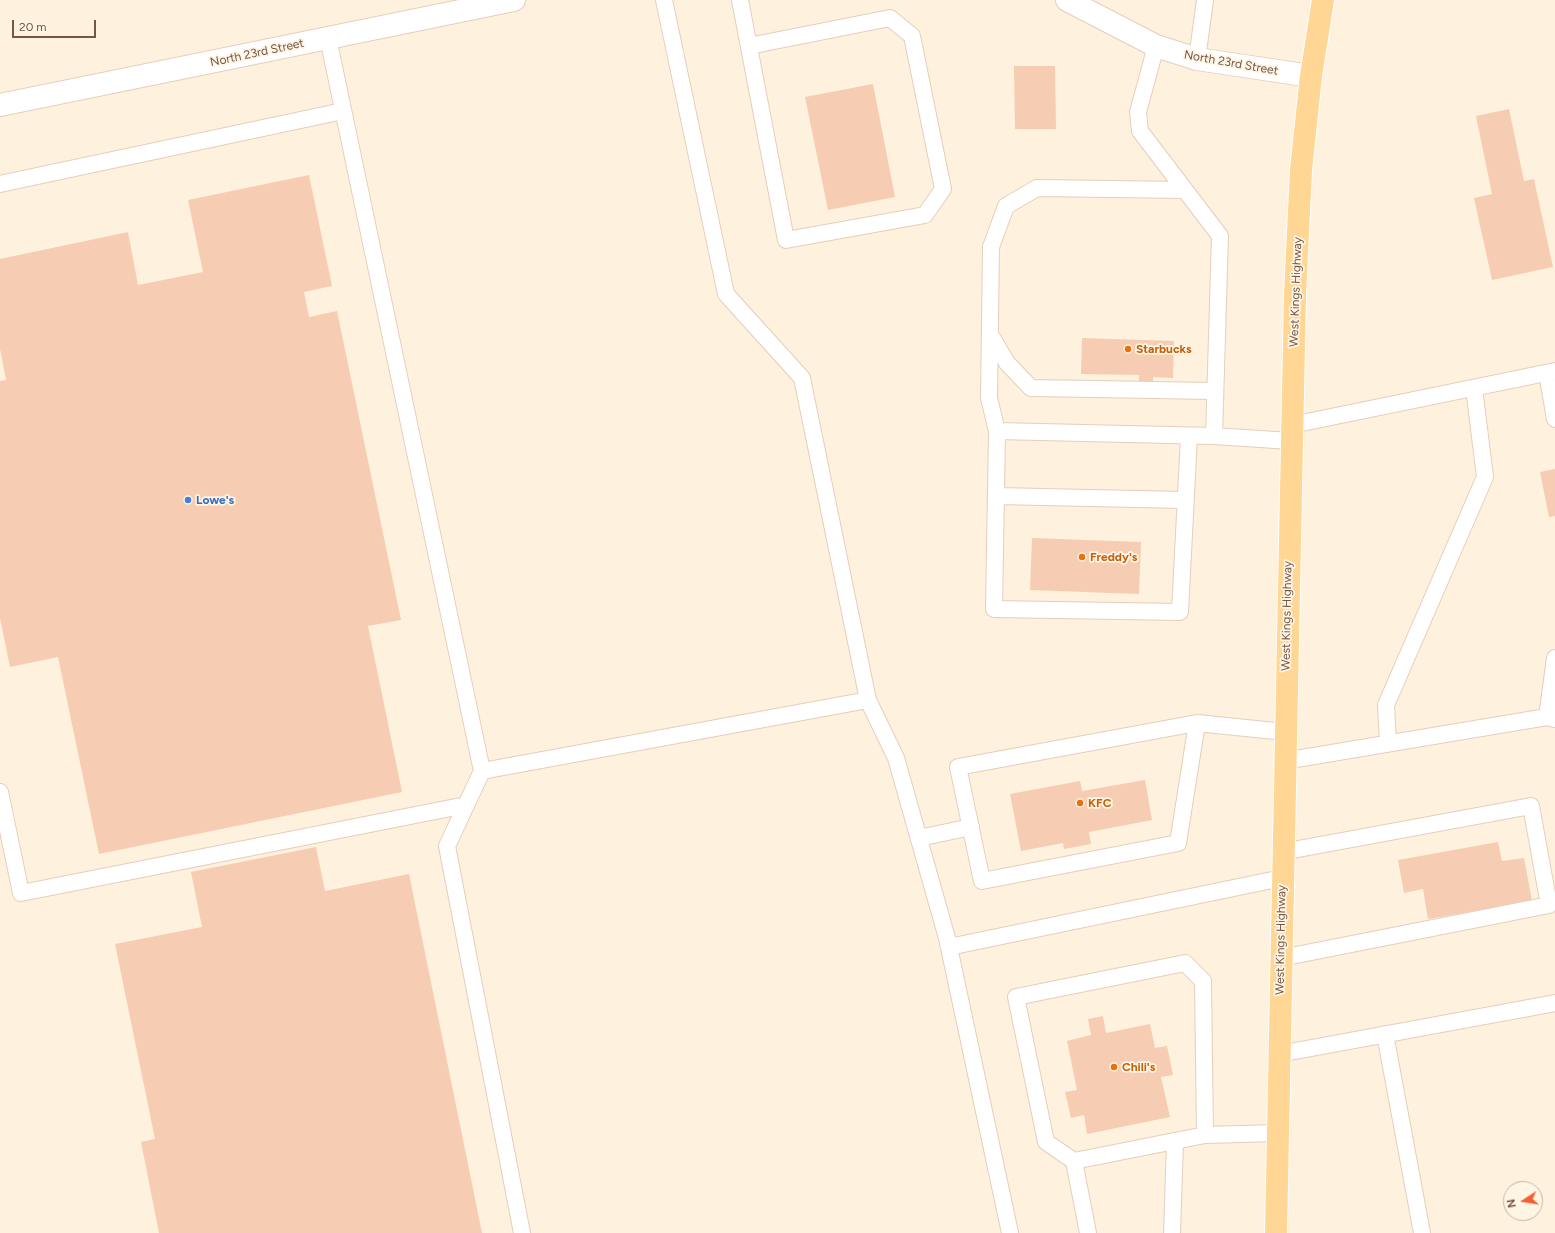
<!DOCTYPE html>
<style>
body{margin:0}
#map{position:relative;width:1555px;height:1233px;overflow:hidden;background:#fef1dd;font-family:Figtree,sans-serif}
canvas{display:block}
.north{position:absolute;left:1503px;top:1181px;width:40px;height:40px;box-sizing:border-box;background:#fff5e5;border:1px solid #c8b5a5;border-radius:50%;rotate:258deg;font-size:11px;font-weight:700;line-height:16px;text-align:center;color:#755544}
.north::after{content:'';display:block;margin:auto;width:14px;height:18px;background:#f45f36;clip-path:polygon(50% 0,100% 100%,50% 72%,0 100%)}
.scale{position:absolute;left:12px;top:20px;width:84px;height:18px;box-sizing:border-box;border:2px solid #755544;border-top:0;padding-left:5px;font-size:12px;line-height:14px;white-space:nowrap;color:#755544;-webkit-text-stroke:3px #fff5e5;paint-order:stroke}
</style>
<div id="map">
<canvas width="1555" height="1233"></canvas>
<div class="north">N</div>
<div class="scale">20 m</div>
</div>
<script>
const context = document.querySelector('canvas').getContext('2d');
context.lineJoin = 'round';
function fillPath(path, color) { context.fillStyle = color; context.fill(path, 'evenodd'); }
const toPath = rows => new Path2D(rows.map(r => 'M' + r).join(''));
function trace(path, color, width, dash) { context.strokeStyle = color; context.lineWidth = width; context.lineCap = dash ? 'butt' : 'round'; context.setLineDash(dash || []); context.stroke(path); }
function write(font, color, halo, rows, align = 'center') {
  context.font = font + ' Figtree,sans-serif'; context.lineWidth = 3.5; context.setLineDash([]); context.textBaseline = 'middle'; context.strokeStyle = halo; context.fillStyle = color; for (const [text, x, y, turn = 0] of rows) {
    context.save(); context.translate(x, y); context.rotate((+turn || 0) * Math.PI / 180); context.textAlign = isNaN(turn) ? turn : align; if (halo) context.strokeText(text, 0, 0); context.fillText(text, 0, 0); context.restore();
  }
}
const building = toPath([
 [1014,66,1055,66,1056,129,1015,129],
 [873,84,895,197,828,210,805,97],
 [1509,109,1524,181,1534,179,1553,267,1492,280,1474,198,1492,194,1476,116],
 [309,175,332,286,304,292,309,317,337,311,401,620,368,626,402,792,99,854,58,657,10,667,0,618,0,381,6,380,0,349,0,259,128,232,138,285,203,272,188,200],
 [1082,338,1174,341,1173,378,1153,377,1153,383,1139,383,1139,375,1081,374],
 [1555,469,1555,516,1549,517,1540,472],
 [1032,538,1141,542,1139,594,1030,590],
 [1145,780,1152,820,1089,832,1091,844,1064,849,1063,843,1021,851,1010,794,1080,781,1082,791],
 [1498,842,1502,861,1524,858,1532,901,1428,919,1423,889,1404,893,1398,860],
 [316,847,325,891,409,874,482,1233,159,1233,141,1142,155,1139,115,944,202,927,191,872],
 [1103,1016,1106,1033,1150,1024,1155,1048,1167,1046,1173,1075,1161,1077,1170,1117,1087,1134,1084,1115,1071,1118,1065,1092,1077,1090,1067,1041,1091,1035,1088,1019]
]);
const lane = toPath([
 [664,0,726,294,802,378,868,700,896,758,947,938,1010,1233],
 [740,0,786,240,925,215,943,189,912,36,890,18,749,46],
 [328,38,482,771,447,846,522,1233],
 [1156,46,1138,112,1140,131,1220,236,1214,436,1291,441],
 [1197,59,1205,0],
 [0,184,343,111],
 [1184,190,1037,188,1006,206,991,247,989,398,997,431,994,609,1180,612,1189,436],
 [990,334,1007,363,1031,388,1215,391],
 [1547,373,1555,419],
 [1292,425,1555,371],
 [997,431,1214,436],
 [996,496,1186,500],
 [1547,717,1555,658],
 [1197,723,1178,843,982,881,958,767,1197,723,1285,732],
 [1388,743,1386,705,1485,477,1474,388],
 [1284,761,1547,717,1555,719],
 [482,771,868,700],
 [0,792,21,893,466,805],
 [919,838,971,827],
 [949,947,1282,878],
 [1281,958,1549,905,1531,806,1282,852],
 [1385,1034,1422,1233],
 [1279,1054,1555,1003],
 [1074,1161,1046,1142,1016,997,1185,963,1203,981,1205,1135],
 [1088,1233,1074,1161,1205,1135,1278,1133],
 [1172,1233,1175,1141]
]);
const street = toPath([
 [1067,0,1156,46,1197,59,1311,76],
 [0,105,514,0]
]);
const primary = toPath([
 [1276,1233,1295,295,1301,170,1311,76,1323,0]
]);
const markers = [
 [1128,349,4,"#e8710a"],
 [188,500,4,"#3f7fe0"],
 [1082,557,4,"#e8710a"],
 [1080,803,4,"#e8710a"],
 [1114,1067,4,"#e8710a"]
];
const streetNames = [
 ["North 23rd Street",257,53,-12],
 ["North 23rd Street",1231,63,10],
 ["West Kings Highway",1296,292,-88],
 ["West Kings Highway",1287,616,-89],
 ["West Kings Highway",1281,940,-89]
];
const foodNames = [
 ["Starbucks",1136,349],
 ["Freddy's",1090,557],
 ["KFC",1088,803],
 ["Chili's",1122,1067]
];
const shopNames = [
 ["Lowe's",196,500]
];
fillPath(building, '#f6cdb2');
trace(lane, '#e5cebc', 18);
trace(street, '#e5cebc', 24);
trace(primary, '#fff', 24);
trace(lane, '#fff', 16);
trace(street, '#fff', 22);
trace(primary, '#ffd693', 22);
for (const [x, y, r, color] of markers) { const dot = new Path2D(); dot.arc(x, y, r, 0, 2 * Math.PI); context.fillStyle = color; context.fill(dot); trace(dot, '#fff5e5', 1.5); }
write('12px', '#755544', '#fff5e5', streetNames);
write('bold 12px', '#c56008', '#fff5e5', foodNames, 'left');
write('bold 12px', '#366cbe', '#fff5e5', shopNames, 'left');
</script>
